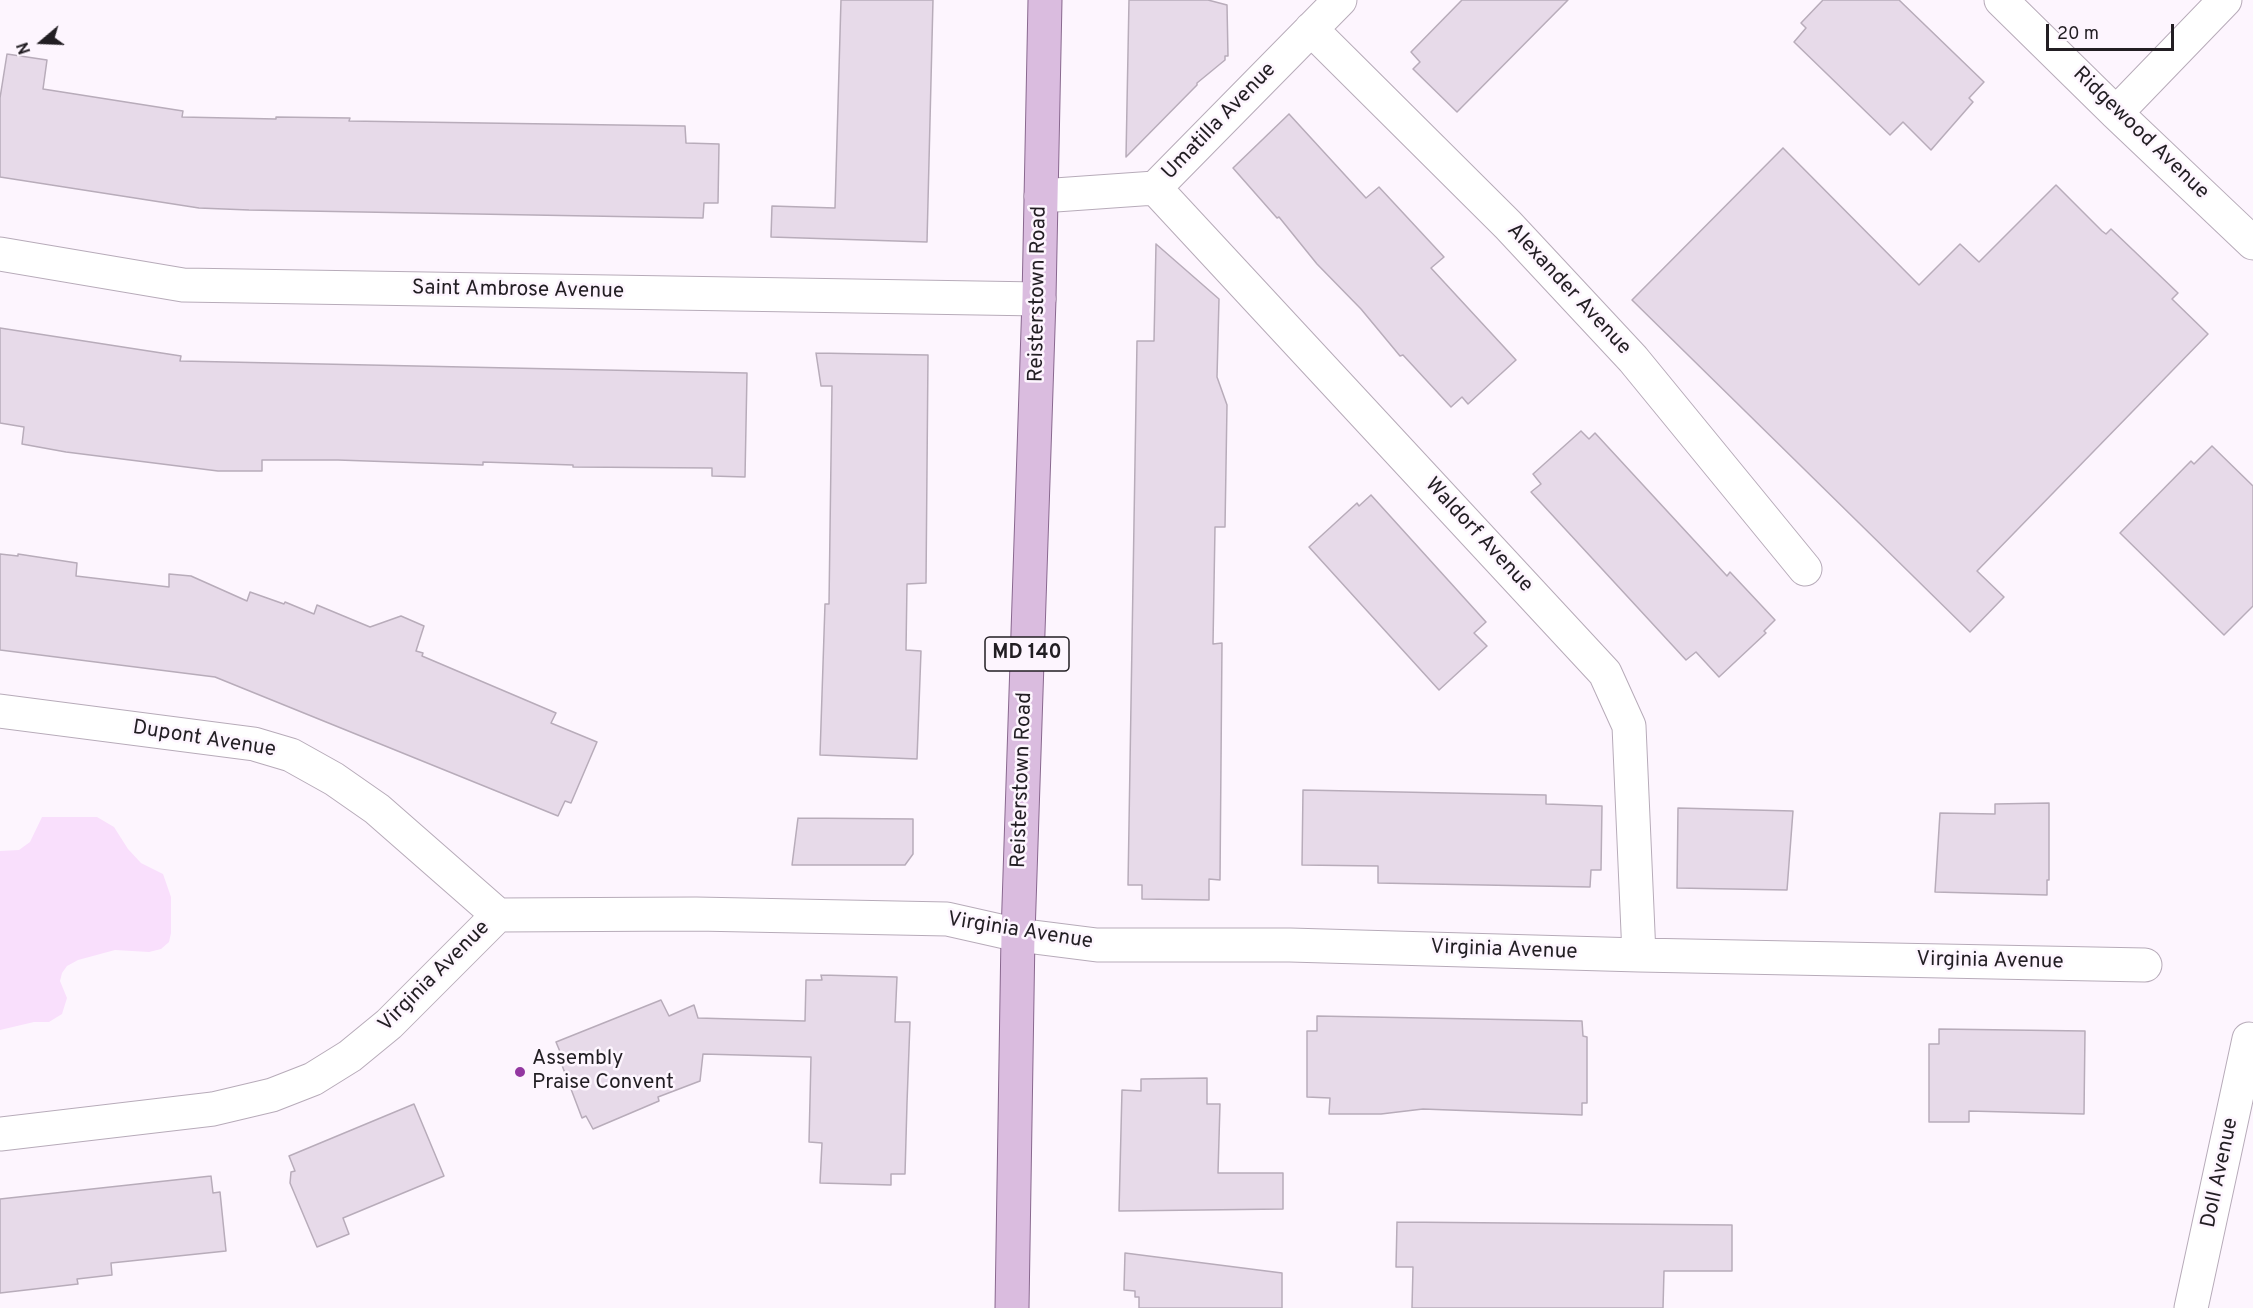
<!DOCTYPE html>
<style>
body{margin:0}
#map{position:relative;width:2253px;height:1308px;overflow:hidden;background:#fdf5fe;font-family:Overpass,sans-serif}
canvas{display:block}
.north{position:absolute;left:12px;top:12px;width:60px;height:60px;-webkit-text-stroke:4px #fdf5fe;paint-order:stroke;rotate:251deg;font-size:16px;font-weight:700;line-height:24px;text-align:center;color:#221e23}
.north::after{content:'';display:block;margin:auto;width:21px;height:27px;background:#221e23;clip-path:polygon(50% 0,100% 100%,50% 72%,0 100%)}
.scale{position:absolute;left:2046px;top:24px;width:128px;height:27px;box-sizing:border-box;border:3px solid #221e23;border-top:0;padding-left:8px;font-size:18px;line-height:21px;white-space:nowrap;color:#221e23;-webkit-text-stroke:4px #fdf5fe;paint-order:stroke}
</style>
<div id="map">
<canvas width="2253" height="1308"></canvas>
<div class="north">N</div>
<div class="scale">20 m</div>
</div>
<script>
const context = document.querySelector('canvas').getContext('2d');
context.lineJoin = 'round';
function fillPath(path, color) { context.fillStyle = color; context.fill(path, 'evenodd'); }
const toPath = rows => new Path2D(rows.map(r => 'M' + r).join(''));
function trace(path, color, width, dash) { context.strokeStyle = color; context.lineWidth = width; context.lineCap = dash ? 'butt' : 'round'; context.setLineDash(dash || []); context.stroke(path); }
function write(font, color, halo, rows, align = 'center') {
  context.font = font + ' Overpass,sans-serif'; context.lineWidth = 5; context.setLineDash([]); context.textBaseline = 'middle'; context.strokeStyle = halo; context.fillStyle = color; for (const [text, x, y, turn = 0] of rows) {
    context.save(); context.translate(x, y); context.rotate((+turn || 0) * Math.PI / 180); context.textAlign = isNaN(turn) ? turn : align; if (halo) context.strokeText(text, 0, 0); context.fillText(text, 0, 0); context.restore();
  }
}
const green = toPath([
 [42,817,97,817,114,827,128,849,141,863,163,874,171,897,171,933,169,942,161,949,149,952,115,950,78,960,67,966,62,973,60,981,67,998,62,1014,49,1022,34,1022,0,1030,0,851,19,850,30,842]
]);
const building = toPath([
 [841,0,933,0,927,242,771,237,772,206,835,208,841,0],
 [1129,0,1208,0,1227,5,1228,56,1225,56,1225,60,1197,83,1197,85,1126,157,1129,0],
 [1462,0,1568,0,1457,112,1413,69,1420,62,1411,52,1462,0],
 [1823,0,1899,0,1984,82,1969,98,1973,102,1931,150,1903,122,1890,135,1794,42,1806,28,1801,23,1823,0],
 [7,54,47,60,43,89,183,111,182,117,276,119,276,117,350,118,349,121,685,126,686,143,719,144,718,203,704,203,703,218,249,210,199,208,0,177,0,98,7,54],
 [1289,114,1366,198,1379,187,1444,257,1431,268,1516,360,1468,404,1462,397,1451,407,1403,355,1400,356,1361,309,1317,264,1279,217,1277,218,1233,168,1289,114],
 [1783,148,1919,285,1960,244,1979,262,2056,185,2102,231,2106,234,2111,229,2155,271,2178,293,2172,299,2208,334,1977,571,2004,597,1970,632,1632,300,1783,148],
 [1156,244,1219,299,1217,377,1227,405,1225,527,1215,527,1213,644,1222,643,1220,880,1209,879,1209,900,1142,899,1142,885,1128,885,1137,341,1154,341,1156,244],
 [0,328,181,356,180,361,747,373,745,477,712,476,712,468,573,467,573,465,483,462,483,465,338,460,262,460,262,471,218,471,66,452,22,444,24,427,0,423,0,328],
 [816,353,928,355,926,583,907,584,906,650,921,651,917,759,820,755,825,604,829,604,832,386,821,386,816,353],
 [1581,431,1589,439,1595,433,1727,576,1730,572,1775,620,1764,631,1766,633,1719,677,1696,652,1686,660,1531,492,1541,484,1533,474,1581,431],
 [2212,446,2253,486,2253,606,2224,635,2120,533,2191,461,2194,464,2212,446],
 [1371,495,1486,622,1474,633,1487,646,1439,690,1309,547,1357,503,1359,506,1371,495],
 [0,554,18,556,18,554,77,563,76,576,169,587,169,574,191,576,247,601,250,592,284,604,285,602,314,614,317,605,370,627,401,616,424,626,416,651,423,653,422,656,556,713,551,723,597,742,571,803,565,801,558,816,215,677,0,650,0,554],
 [1303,790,1546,795,1546,804,1602,806,1601,870,1591,870,1590,887,1378,883,1378,866,1302,865,1303,790],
 [2049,803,2049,880,2047,880,2047,895,1935,892,1940,813,1995,814,1995,804,2049,803],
 [1678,808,1793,811,1787,890,1677,888,1678,808],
 [798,818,913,819,913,854,905,865,792,865,798,818],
 [821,975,897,977,895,1022,910,1022,907,1103,905,1174,891,1174,891,1185,820,1183,822,1143,809,1142,811,1057,703,1054,700,1081,658,1097,659,1101,593,1129,586,1116,582,1118,560,1060,563,1059,556,1042,661,1000,669,1016,694,1005,698,1018,805,1021,806,980,822,980,821,975],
 [1317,1016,1582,1021,1583,1036,1587,1037,1587,1103,1582,1103,1582,1115,1423,1109,1381,1114,1329,1114,1330,1098,1307,1097,1307,1031,1317,1031,1317,1016],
 [1939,1029,2085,1031,2084,1114,1969,1111,1969,1122,1929,1122,1929,1044,1939,1044,1939,1029],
 [1207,1078,1207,1104,1220,1104,1218,1173,1283,1173,1283,1209,1119,1211,1122,1090,1141,1091,1141,1079,1207,1078],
 [414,1104,444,1176,343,1218,349,1234,317,1247,290,1183,291,1172,295,1171,289,1156,414,1104],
 [211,1176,213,1193,220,1192,226,1251,111,1263,112,1275,77,1279,78,1284,0,1293,0,1199,211,1176],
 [1397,1222,1732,1225,1732,1271,1664,1271,1663,1308,1412,1308,1413,1267,1396,1267,1397,1222],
 [1125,1253,1282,1273,1282,1308,1139,1308,1139,1297,1135,1297,1135,1291,1124,1290,1125,1253]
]);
const minor = toPath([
 [2001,0,2116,113,2253,243],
 [1311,29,1508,225,1633,359,1805,569],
 [2116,113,2225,0],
 [1155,188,1605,673,1629,726,1639,955],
 [1041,196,1155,188,1340,0],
 [0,254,183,285,1039,299],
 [0,711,254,744,291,755,334,779,377,809,498,915],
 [0,1134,213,1109,272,1095,313,1079,350,1056,389,1024,498,915,696,914,947,919,1018,935,1097,945,1290,945,1639,955,2145,965],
 [2191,1308,2249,1039]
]);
const major = toPath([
 [1012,1308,1018,935,1039,299,1045,0]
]);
const markers = [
 [520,1072,6,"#9337a1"]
];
const shields = [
 [1027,654,84]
];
const shieldNames = [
 ["MD 140",1027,654]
];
const streetNames = [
 ["Umatilla Avenue",1220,122,-46],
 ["Ridgewood Avenue",2140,134,44],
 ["Alexander Avenue",1568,290,47],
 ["Saint Ambrose Avenue",518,291,1],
 ["Reisterstown Road",1039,294,-89],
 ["Waldorf Avenue",1478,536,47],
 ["Dupont Avenue",204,740,9],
 ["Reisterstown Road",1023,780,-88],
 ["Virginia Avenue",1020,932,9],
 ["Virginia Avenue",1504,951,2],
 ["Virginia Avenue",1990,962,1],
 ["Virginia Avenue",435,977,-45],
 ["Doll Avenue",2221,1173,-78]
];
const poiNames = [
 ["Assembly",532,1060],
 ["Praise Convent",532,1084]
];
fillPath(green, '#f9dffc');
fillPath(building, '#e7dae9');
trace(building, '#b8acba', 1.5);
trace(minor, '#b7abb9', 35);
trace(major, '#89688f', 35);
trace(minor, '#fff', 33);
trace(major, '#dabcdf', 33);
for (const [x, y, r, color] of markers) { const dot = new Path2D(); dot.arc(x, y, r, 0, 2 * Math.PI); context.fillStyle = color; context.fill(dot); trace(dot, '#fdf5fe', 2); }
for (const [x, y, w] of shields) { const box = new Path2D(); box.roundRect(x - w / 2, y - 17, w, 34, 4.5); context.fillStyle = '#fdf5fe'; context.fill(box); trace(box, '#221e23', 1.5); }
write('bold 20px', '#221e23', null, shieldNames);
write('21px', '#221e23', '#fdf5fe', streetNames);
write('21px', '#221e23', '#fdf5fe', poiNames, 'left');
</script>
